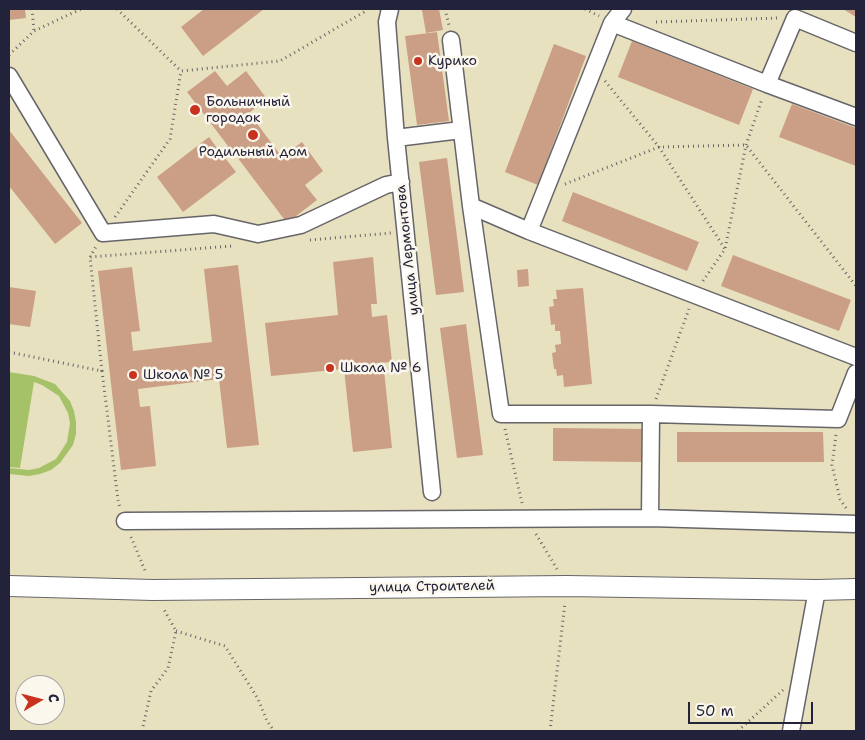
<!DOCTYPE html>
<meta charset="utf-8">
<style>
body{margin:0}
#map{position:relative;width:865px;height:740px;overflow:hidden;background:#e7e1bf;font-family:"Shantell Sans",sans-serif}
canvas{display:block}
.frame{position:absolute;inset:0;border:10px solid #22223b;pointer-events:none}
.north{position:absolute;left:15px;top:675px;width:50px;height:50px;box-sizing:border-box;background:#fbf7ec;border:1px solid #a4a2a5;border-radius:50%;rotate:82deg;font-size:14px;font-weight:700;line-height:20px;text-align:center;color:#22223b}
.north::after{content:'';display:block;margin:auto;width:18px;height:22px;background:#c8321e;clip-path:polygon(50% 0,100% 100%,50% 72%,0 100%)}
.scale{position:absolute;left:688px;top:702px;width:125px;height:22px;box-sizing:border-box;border:2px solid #22223b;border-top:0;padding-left:6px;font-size:15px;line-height:18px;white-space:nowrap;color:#22223b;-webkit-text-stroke:4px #fbf7ec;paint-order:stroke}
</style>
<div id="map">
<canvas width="865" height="740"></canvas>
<div class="frame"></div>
<div class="north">С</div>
<div class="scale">50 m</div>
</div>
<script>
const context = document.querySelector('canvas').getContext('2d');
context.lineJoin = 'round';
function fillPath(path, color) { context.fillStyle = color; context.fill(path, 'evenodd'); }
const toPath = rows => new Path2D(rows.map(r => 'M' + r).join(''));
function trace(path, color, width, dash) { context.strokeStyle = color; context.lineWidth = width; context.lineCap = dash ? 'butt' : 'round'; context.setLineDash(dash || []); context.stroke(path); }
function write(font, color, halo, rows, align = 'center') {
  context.font = font + ' "Shantell Sans",sans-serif'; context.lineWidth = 5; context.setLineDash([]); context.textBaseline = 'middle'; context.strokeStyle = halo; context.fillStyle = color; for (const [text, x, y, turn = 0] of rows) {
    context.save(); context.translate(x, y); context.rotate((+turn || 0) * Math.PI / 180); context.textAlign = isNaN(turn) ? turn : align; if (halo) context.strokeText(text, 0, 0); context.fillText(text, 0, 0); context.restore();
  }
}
const green = toPath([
 [9,372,34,376,55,384,70,401,74,411,76,422,76,434,73,445,60,463,51,470,40,474,29,476,9,474,9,468,29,470,39,468,56,459,67,442,70,423,68,413,59,396,42,385,34,382,20,468,9,467]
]);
const building = toPath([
 [9,9,25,9,26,18,9,20],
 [204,9,264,9,203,56,181,27],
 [432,9,439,9,443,30,426,33,422,10],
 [843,9,856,9,856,17],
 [437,32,449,121,417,125,405,36],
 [632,41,753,89,739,125,618,77],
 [554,44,586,56,538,185,505,172],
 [215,71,227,86,246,71,267,99,249,113,282,157,302,142,323,171,305,185,317,200,287,223,234,153,226,159,236,172,183,212,157,177,209,137,220,152,228,146,187,92],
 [792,104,856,128,856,166,779,137],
 [9,130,82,223,55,244,9,186],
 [447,158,464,292,436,295,419,162],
 [573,192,699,242,687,271,562,221],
 [733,255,851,300,839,331,721,286],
 [373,257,377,304,371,304,372,317,387,315,392,362,376,363,377,371,384,370,392,448,353,452,344,369,271,376,265,323,338,315,333,262],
 [238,265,259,445,227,448,219,379,138,389,140,407,150,406,156,466,121,470,98,271,132,267,140,331,131,332,133,351,212,342,204,269],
 [528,269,529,286,518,287,517,270],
 [9,287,36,291,30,327,9,324],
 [583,288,592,384,564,387,563,375,557,376,556,369,554,369,552,353,556,352,555,345,561,344,560,331,555,331,555,324,551,325,549,307,554,306,553,299,557,299,556,290],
 [466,324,483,455,457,458,440,328],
 [553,428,645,429,644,462,553,461],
 [677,432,823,432,824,462,677,462]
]);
const path = toPath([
 [32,9,34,31],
 [117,9,181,71,280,61,364,12,367,9],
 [445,9,449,25],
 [585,9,599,16],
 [656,22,779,18],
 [9,55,34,31,81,9],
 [605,81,659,147,725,249],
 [565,184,659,147,746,145,856,286],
 [115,217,170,139,181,71],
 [310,240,391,233],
 [90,257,97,245],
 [703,281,725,249,746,145,762,99],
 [9,352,102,371,90,257,232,246],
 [102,371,118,500,120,508],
 [656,399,689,309],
 [505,429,522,503],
 [836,435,832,465,840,499,846,508],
 [536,534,557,569],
 [131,537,146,573],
 [176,631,225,646,258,699,267,721,274,731],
 [142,731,151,691,168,668,176,631,163,608],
 [550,731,565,603],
 [738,731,783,690]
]);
const minor = toPath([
 [390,9,387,22,396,138,432,492],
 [623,9,612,23,767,84,795,18,856,43],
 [612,23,529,231,856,357],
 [451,40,471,206,501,414,651,414,838,419,856,373],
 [9,76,103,233,214,224,258,234,301,225,386,185,401,182],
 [767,84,856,117],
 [396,138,461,130],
 [471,206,529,231],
 [650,518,856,524],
 [125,521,650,518,651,414],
 [791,731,817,590]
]);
const major = toPath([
 [9,586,153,590,567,586,817,590,856,589]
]);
const markers = [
 [418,61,5,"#c8321e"],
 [195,110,6,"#c8321e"],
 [253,135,6,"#c8321e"],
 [330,368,5,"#c8321e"],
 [133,375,5,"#c8321e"]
];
const poiNames = [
 ["Курико",428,61],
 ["Больничный",206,102],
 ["городок",206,118],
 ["Родильный дом",253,152,"center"],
 ["Школа № 6",340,368],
 ["Школа № 5",143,375]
];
const streetNames = [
 ["улица Лермонтова",408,250,-96],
 ["улица Строителей",432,587,-1]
];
fillPath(green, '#a6c269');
fillPath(building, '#cb9e86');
trace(minor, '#676569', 19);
trace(major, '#676569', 22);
trace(path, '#676569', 3, [1, 4]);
trace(minor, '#fff', 16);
trace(major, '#fff', 20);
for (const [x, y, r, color] of markers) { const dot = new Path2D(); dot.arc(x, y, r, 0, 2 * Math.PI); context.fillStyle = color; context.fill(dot); trace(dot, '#fbf7ec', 2); }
write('14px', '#22223b', '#fbf7ec', poiNames, 'left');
write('14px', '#22223b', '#fbf7ec', streetNames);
</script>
